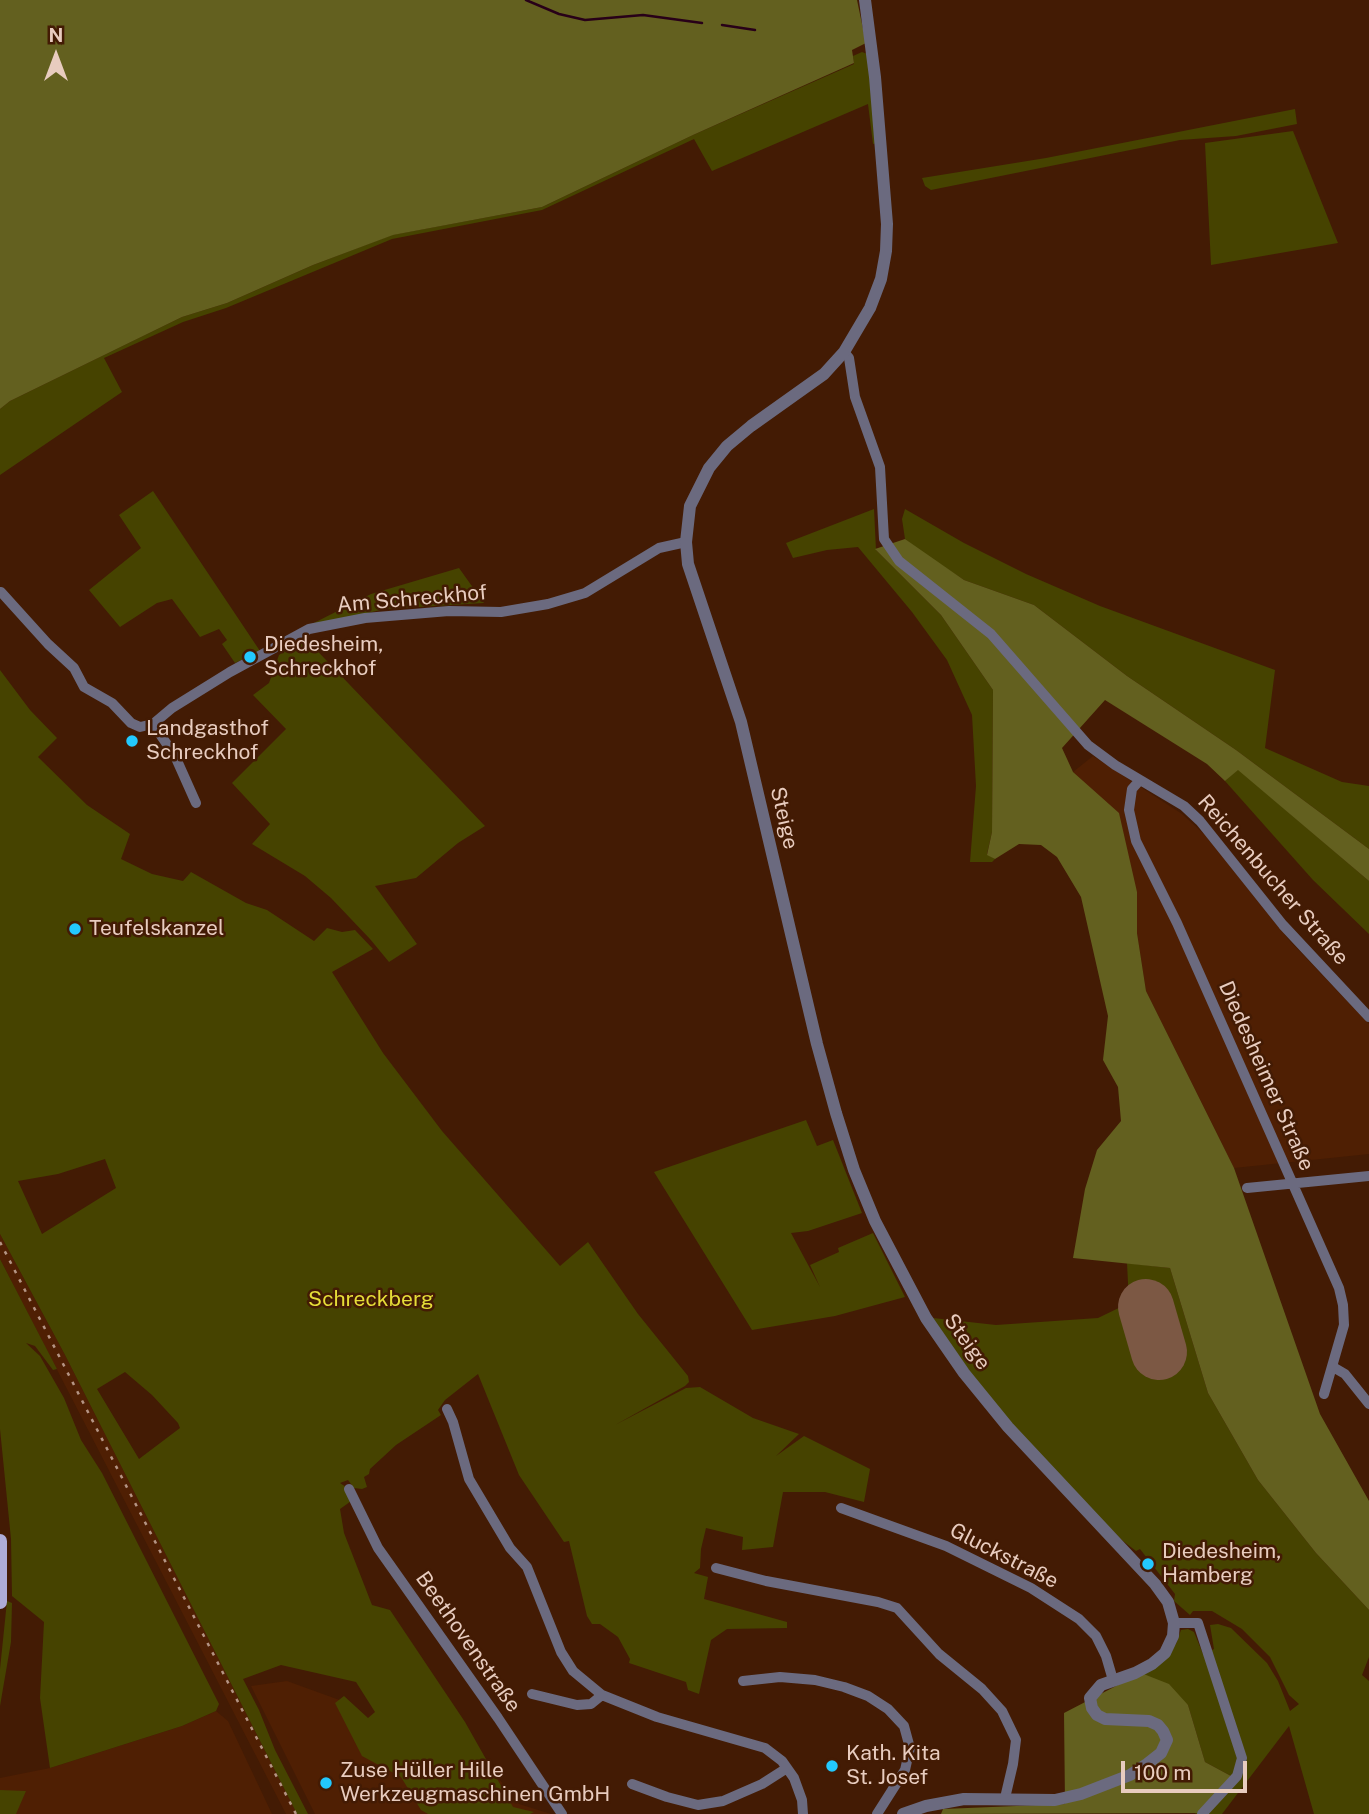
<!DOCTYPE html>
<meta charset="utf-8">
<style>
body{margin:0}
#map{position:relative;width:1369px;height:1814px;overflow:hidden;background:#431b04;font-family:"Public Sans",sans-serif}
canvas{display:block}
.north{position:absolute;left:21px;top:21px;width:70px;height:70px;-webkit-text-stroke:5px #431b04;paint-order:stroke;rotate:0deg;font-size:19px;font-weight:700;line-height:28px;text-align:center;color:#e8ccbf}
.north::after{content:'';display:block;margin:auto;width:24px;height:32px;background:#e8ccbf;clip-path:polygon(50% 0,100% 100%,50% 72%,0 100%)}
.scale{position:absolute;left:1121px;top:1761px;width:126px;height:32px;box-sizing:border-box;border:4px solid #e8ccbf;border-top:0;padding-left:9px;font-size:21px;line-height:24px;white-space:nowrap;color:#e8ccbf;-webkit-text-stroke:5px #431b04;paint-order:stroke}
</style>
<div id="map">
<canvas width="1369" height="1814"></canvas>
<div class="north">N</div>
<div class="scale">100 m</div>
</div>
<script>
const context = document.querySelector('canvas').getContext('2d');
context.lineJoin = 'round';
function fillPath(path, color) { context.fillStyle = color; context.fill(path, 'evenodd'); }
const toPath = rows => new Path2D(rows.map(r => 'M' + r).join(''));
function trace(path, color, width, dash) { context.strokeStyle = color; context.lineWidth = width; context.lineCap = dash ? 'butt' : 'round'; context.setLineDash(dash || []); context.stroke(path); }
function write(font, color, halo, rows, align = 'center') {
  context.font = font + ' "Public Sans",sans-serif'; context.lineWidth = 5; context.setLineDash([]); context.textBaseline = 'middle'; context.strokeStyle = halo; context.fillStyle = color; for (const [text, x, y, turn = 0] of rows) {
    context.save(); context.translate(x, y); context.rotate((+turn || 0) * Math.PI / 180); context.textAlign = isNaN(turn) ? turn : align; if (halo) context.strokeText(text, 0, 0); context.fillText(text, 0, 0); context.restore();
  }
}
const built = toPath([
 [1093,756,1182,814,1205,835,1288,939,1369,1024,1369,1154,1234,1168,1146,991,1137,933,1137,892,1090,788,1073,772],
 [0,1234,64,1353,297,1814,286,1814,0,1259],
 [287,1681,345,1702,357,1731,428,1691,519,1804,551,1814,315,1814,251,1686],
 [216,1711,228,1721,272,1814,0,1814,0,1778,50,1768,182,1726]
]);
const green = toPath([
 [862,52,870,55,878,143,873,144,868,104,712,171,694,139,542,210,392,239,226,308,183,322,104,358,122,392,0,475,0,409,10,401,102,356,182,317,227,303,313,265,392,235,542,207,693,135,854,64,853,56],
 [1295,109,1297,124,1236,136,1180,140,931,190,925,186,922,178,1046,158],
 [1293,131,1338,243,1211,265,1205,143],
 [153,491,260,651,235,663,222,644,227,640,219,629,200,637,172,599,157,603,120,627,89,590,141,548,119,515],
 [874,509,876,550,941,615,993,690,992,832,987,854,995,859,992,862,970,862,976,786,972,715,947,660,912,612,858,547,827,550,793,558,786,543],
 [905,509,964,543,1026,574,1100,606,1275,670,1265,748,1342,782,1369,786,1369,849,1236,750,1127,676,1034,605,964,580,920,551,905,539,902,519],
 [459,568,484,603,385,609,306,627,371,594],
 [304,637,485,826,458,843,416,878,375,886,417,944,389,962,370,939,331,898,305,876,252,844,270,824,232,783,286,729,253,695,269,683,279,655],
 [0,670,30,710,57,738,38,757,87,805,130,834,121,859,152,874,183,881,191,872,246,903,267,910,314,941,327,928,342,932,355,930,373,949,332,972,383,1053,442,1131,560,1266,588,1242,638,1314,688,1376,689,1382,685,1386,615,1425,686,1388,700,1387,753,1418,799,1434,776,1456,804,1436,870,1469,864,1502,825,1492,783,1492,773,1547,742,1550,743,1537,706,1528,701,1549,700,1568,694,1573,708,1577,704,1599,787,1622,787,1628,727,1629,711,1640,699,1694,688,1690,686,1682,629,1663,630,1659,618,1637,600,1624,592,1624,587,1616,569,1541,564,1542,519,1475,478,1374,445,1400,438,1410,441,1415,396,1445,370,1469,369,1474,364,1477,367,1487,362,1489,354,1488,348,1480,340,1483,349,1489,354,1499,340,1509,344,1533,372,1605,390,1610,465,1722,513,1807,534,1812,530,1814,428,1814,421,1810,401,1777,362,1756,335,1703,344,1696,368,1718,375,1712,356,1682,281,1665,243,1679,259,1710,275,1750,308,1814,297,1814,64,1353,0,1234],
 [105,1159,116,1188,42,1234,18,1181,58,1174],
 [125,1372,152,1395,178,1423,180,1428,139,1459,97,1389],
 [1238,769,1369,881,1369,934,1313,880,1225,781],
 [806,1120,817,1146,833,1140,862,1213,808,1231,791,1233,820,1287,810,1265,839,1252,838,1248,873,1233,905,1297,835,1316,752,1330,654,1172],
 [0,1259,57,1369,53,1370,35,1346,26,1343,40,1356,64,1398,81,1440,102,1473,219,1704,216,1711,182,1726,50,1768,40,1698,44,1622,12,1596,11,1539,0,1429],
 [1127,1263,1170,1268,1208,1393,1258,1480,1316,1553,1369,1610,1369,1657,1362,1675,1369,1681,1369,1814,1314,1814,1289,1726,1222,1814,1195,1814,1231,1776,1205,1762,1188,1705,1141,1673,1176,1644,1181,1630,1188,1629,1194,1632,1203,1654,1214,1649,1210,1625,1218,1624,1231,1628,1267,1663,1278,1681,1290,1711,1299,1704,1289,1695,1270,1657,1242,1629,1212,1611,1193,1611,1190,1615,1174,1601,1175,1594,1140,1549,1136,1551,1123,1541,1008,1427,933,1318,996,1325,1098,1318,1129,1303],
 [7,1601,12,1603,11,1642,0,1706,0,1669],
 [0,1790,26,1791,16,1814,0,1814]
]);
const forest = toPath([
 [0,0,857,0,866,43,852,50,854,63,693,135,542,207,393,235,313,265,227,303,182,317,10,401,0,409],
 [905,539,964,580,1034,605,1127,676,1236,750,1369,849,1369,881,1238,770,1225,781,1207,764,1105,700,1062,748,1073,772,1119,813,1137,892,1137,933,1146,991,1234,1168,1320,1414,1369,1501,1369,1610,1316,1553,1258,1480,1208,1393,1170,1268,1073,1258,1085,1189,1097,1150,1121,1121,1118,1087,1103,1060,1108,1016,1081,897,1057,857,1041,845,1019,844,995,859,987,855,992,832,993,690,941,615,875,549],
 [1141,1673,1169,1684,1188,1705,1205,1762,1231,1776,1197,1813,941,1814,943,1809,1065,1804,1064,1713]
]);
const stream = toPath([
 [526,0,559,14,585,20,643,15,702,23],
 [722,25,755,30]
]);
const runway = toPath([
 [1146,1307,1159,1352]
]);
const minor = toPath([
 [844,352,849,358,855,397,880,467,884,539,899,561,991,634,1088,745,1115,765,1184,806,1200,821,1283,925,1369,1017],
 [1,592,48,644,74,668,84,687,112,703,131,723,140,727,153,724,172,708,230,672,309,629,365,618,449,611,501,612,548,604,585,593,659,548,686,542],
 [153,724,175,756,196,803],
 [1140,780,1132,789,1129,810,1136,841,1177,923,1339,1288,1343,1305,1344,1325,1324,1394],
 [1247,1188,1369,1176],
 [1333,1367,1345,1374,1369,1404],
 [447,1409,453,1422,469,1479,510,1548,527,1567,561,1652,573,1671,602,1695,657,1717,765,1748,782,1761,794,1778,802,1800,803,1814],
 [349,1489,378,1548,498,1718,562,1814],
 [841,1508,946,1546,1031,1588,1079,1619,1096,1636,1106,1656,1113,1680],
 [716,1568,766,1581,878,1602,897,1608,939,1654,982,1689,1002,1711,1016,1740,1013,1764,1005,1798],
 [1174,1623,1198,1623,1242,1758,1237,1776,1202,1814],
 [743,1681,780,1677,815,1680,844,1687,868,1696,888,1709,904,1726,910,1748,905,1770,877,1814],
 [532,1694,577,1705,591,1704,602,1695],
 [632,1784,667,1797,698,1805,723,1801,762,1784,787,1768]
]);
const tertiary = toPath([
 [865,0,875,77,887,224,886,251,881,279,870,308,844,352,824,374,751,426,727,446,709,468,690,506,686,542,688,564,741,722,817,1044,836,1113,854,1170,875,1221,926,1318,964,1373,1008,1427,1155,1584,1168,1602,1174,1623,1173,1636,1165,1653,1152,1664,1135,1673,1101,1685,1090,1698,1092,1708,1097,1715,1105,1719,1149,1721,1158,1725,1163,1731,1167,1740,1161,1753,1147,1764,1130,1775,1081,1794,1055,1800,964,1799,926,1806,903,1814]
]);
const primary = toPath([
 [0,1541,0,1602]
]);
const rail = toPath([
 [0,1242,296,1814]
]);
const markers = [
 [250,657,7,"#23c9fe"],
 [132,741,7,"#23c9fe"],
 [75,929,7,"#23c9fe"],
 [1148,1564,7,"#23c9fe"],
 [832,1766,7,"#23c9fe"],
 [326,1783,7,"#23c9fe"]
];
const streetNames = [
 ["Am Schreckhof",412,599,-5],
 ["Steige",784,818,77],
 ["Reichenbucher Straße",1273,880,49],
 ["Diedesheimer Straße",1266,1076,66],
 ["Steige",967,1342,54],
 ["Gluckstraße",1004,1556,27],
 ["Beethovenstraße",468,1642,55]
];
const poiNames = [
 ["Diedesheim,",264,645],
 ["Schreckhof",264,669],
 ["Landgasthof",146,729],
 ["Schreckhof",146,753],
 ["Teufelskanzel",89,929],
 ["Diedesheim,",1162,1552],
 ["Hamberg",1162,1576],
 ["Kath. Kita",846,1754],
 ["St. Josef",846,1778],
 ["Zuse Hüller Hille",340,1771],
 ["Werkzeugmaschinen GmbH",340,1795]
];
const parkNames = [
 ["Schreckberg",371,1300]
];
fillPath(built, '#4f1f03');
fillPath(green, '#464300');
fillPath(forest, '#63601f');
trace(stream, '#280018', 2.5);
trace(runway, '#7c5844', 56);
trace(minor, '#6b6a7f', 10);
trace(tertiary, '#6b6a7f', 12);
trace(primary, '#aeacd7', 14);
trace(rail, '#b49484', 2.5, [3.5, 7]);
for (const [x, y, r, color] of markers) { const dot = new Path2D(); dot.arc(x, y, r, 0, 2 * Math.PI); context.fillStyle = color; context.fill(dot); trace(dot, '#431b04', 2.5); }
write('21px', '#e8ccbf', '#431b04', streetNames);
write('21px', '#e8ccbf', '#431b04', poiNames, 'left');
write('21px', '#e5dd38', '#431b04', parkNames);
</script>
